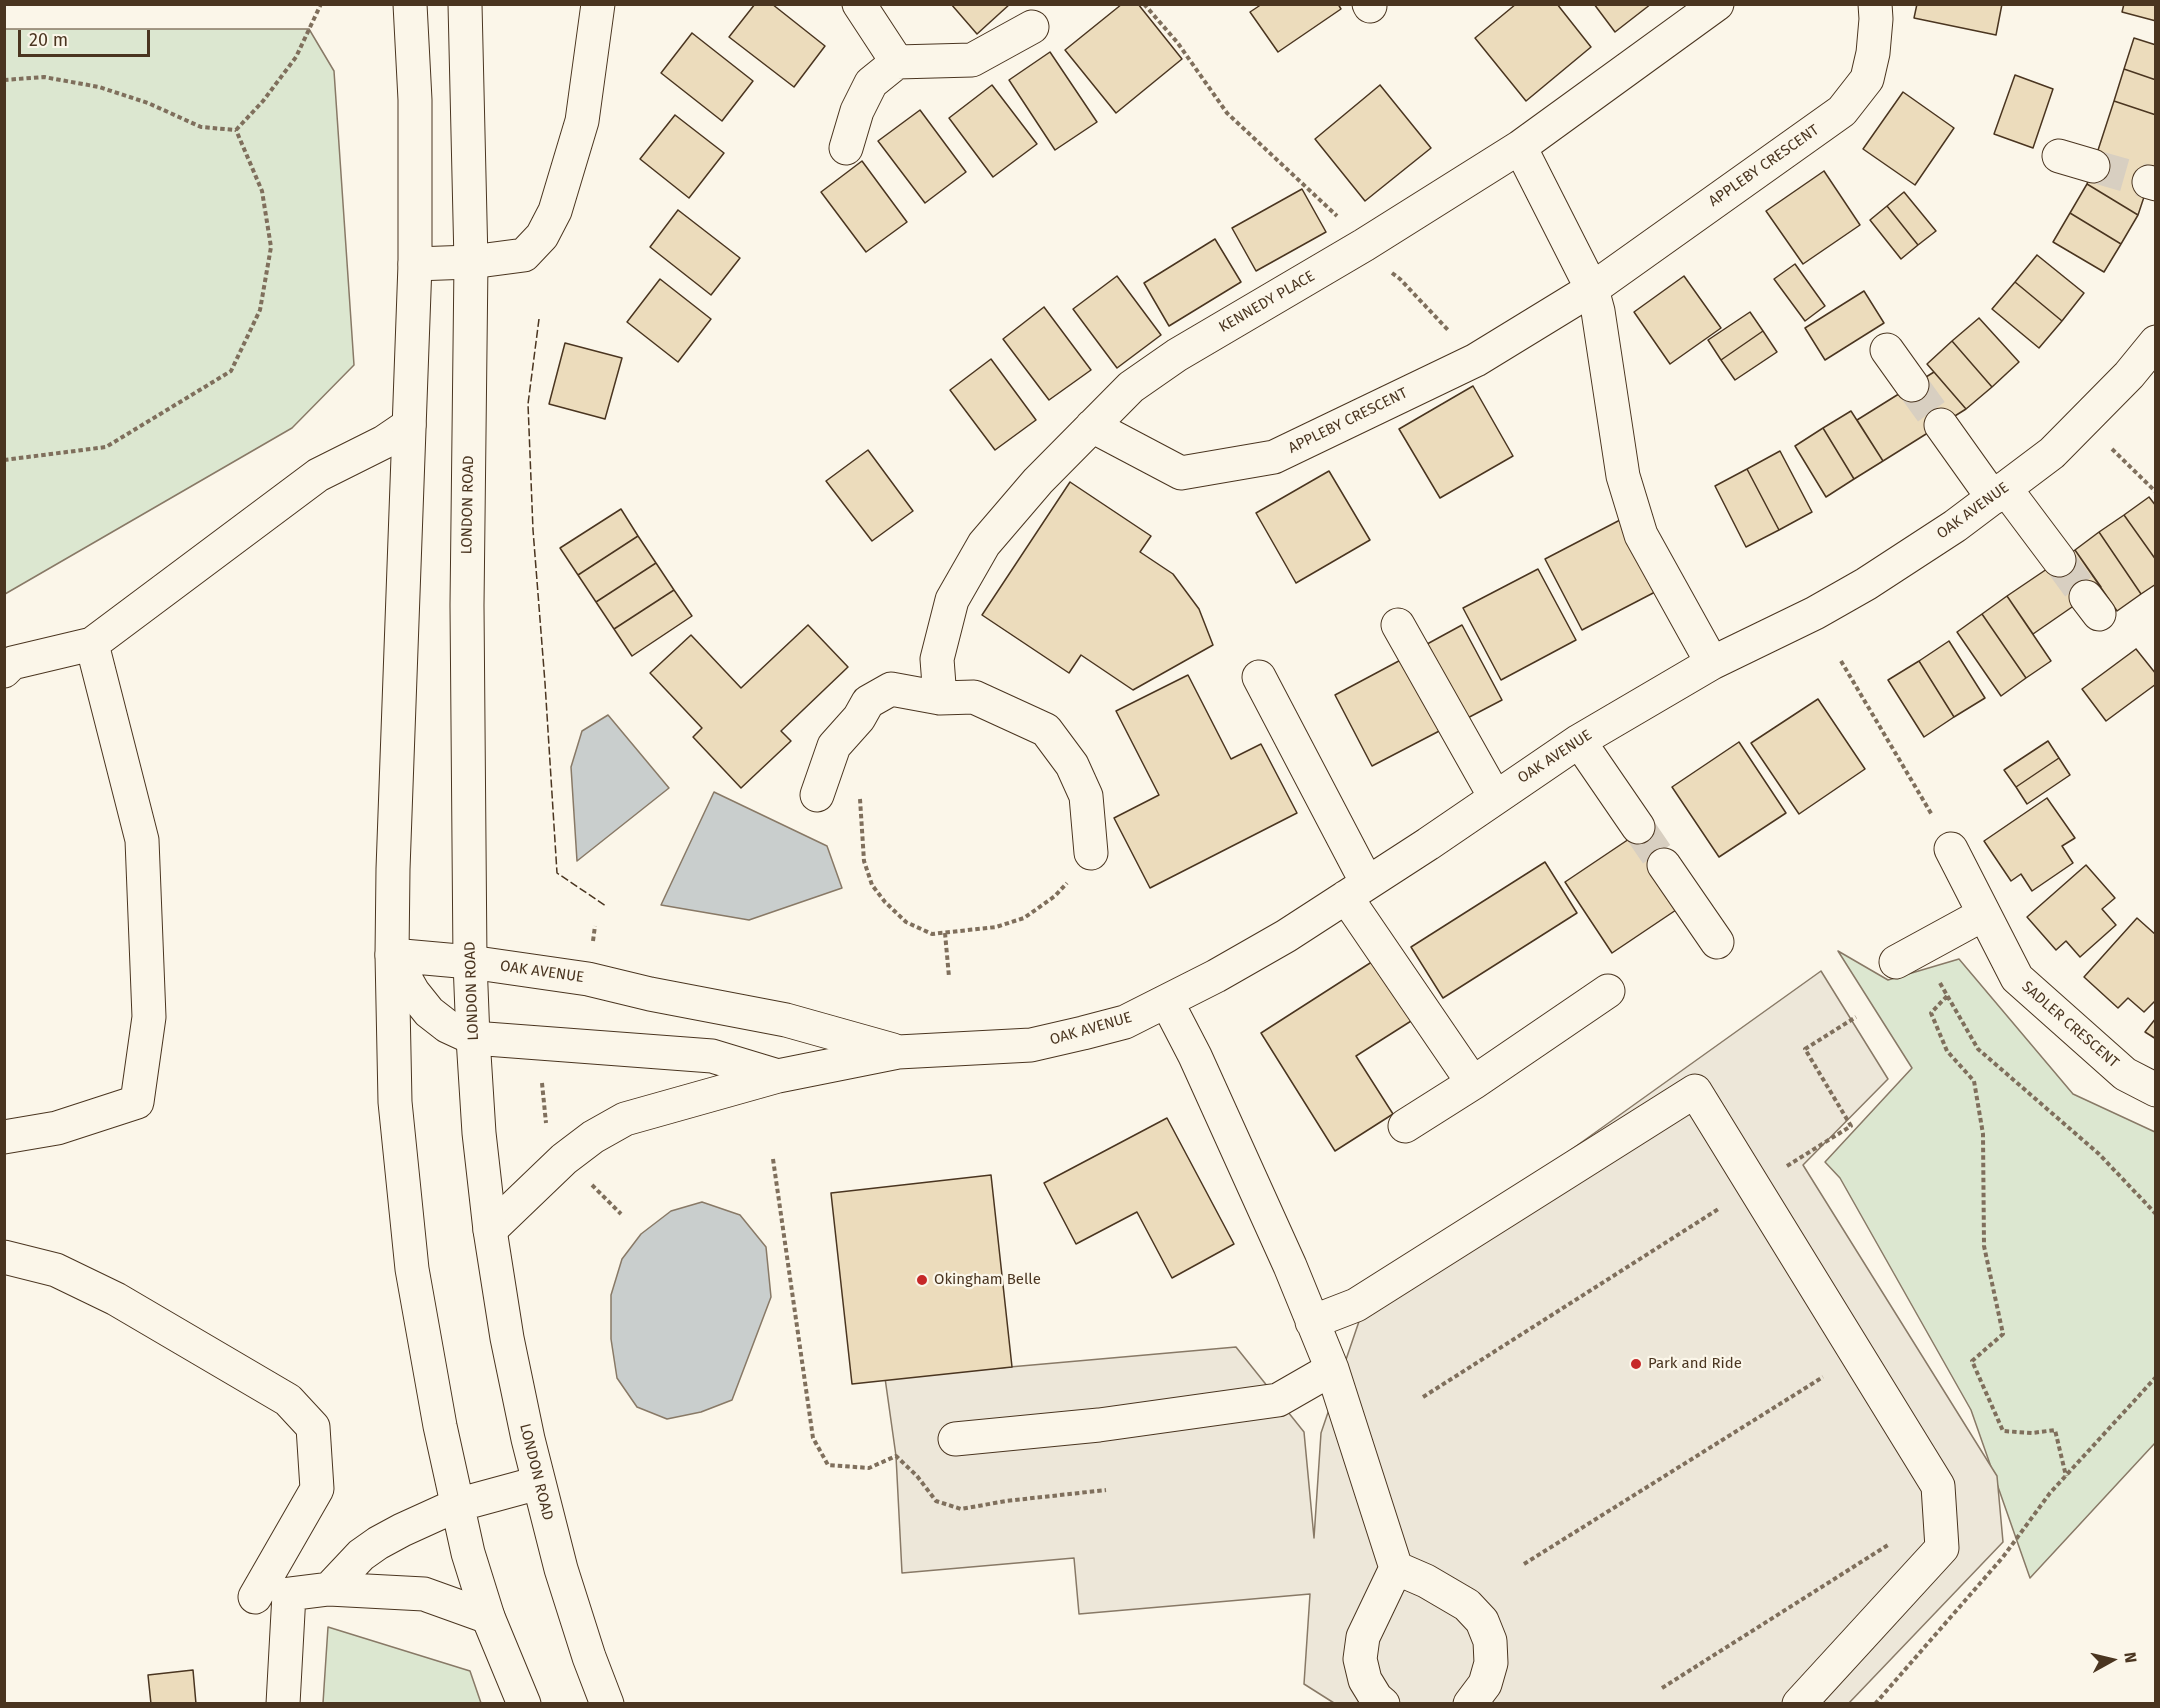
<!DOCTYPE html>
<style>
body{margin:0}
#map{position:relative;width:2160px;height:1708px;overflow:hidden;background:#fbf6e9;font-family:"Fira Sans",sans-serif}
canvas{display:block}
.frame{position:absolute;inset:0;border:6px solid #4a3520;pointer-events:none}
.north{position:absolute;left:2082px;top:1630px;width:60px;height:60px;-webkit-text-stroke:4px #fbf6e9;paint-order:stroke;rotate:82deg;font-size:16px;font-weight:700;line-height:24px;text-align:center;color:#4a3520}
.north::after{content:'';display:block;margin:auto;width:21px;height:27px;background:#4a3520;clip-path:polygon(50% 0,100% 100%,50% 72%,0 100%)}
.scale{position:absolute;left:18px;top:30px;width:132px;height:27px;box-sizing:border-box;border:3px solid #4a3520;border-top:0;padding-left:8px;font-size:18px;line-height:21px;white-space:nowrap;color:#4a3520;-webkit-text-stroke:4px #fbf6e9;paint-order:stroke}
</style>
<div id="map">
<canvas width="2160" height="1708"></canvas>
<div class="frame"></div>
<div class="north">N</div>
<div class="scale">20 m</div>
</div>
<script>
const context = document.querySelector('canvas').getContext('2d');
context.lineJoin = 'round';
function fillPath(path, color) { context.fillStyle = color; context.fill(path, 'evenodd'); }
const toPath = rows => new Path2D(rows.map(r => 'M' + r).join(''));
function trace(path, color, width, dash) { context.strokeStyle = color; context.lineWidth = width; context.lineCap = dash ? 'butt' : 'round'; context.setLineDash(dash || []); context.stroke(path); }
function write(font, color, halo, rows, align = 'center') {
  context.font = font + ' "Fira Sans",sans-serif'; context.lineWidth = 4.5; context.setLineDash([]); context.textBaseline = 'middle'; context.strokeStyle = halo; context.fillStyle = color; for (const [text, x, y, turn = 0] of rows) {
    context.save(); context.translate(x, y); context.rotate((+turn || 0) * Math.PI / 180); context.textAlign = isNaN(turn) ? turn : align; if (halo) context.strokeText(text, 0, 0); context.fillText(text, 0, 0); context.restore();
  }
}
const green = toPath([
 [5,29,309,29,334,71,354,365,292,428,5,594,5,29],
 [1838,951,1888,980,1959,959,2073,1094,2155,1132,2155,1443,2030,1578,1971,1410,1840,1178,1825,1162,1912,1068,1838,951],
 [328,1627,470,1671,481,1703,323,1703,328,1627]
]);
const parking = toPath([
 [1821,971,1888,1079,1803,1165,1997,1476,2003,1542,1849,1703,1334,1703,1304,1684,1310,1594,1079,1614,1074,1558,902,1573,896,1456,885,1378,1236,1347,1304,1432,1314,1538,1321,1433,1368,1295,1821,971]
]);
const water = toPath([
 [608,715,669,788,577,861,571,767,582,731,608,715],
 [714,792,827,846,842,888,749,920,661,905,714,792],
 [702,1202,740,1215,766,1247,771,1297,732,1400,701,1412,667,1419,637,1407,617,1378,611,1339,611,1295,622,1259,641,1234,671,1211,702,1202]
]);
const building = toPath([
 [755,4,772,4,825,46,794,87,729,37,755,4],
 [951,4,1010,4,977,34,951,4],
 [1122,4,1138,4,1182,59,1116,113,1065,50,1122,4],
 [1262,4,1338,4,1341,9,1278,52,1250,12,1262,4],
 [1516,4,1557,4,1591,47,1526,101,1475,38,1516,4],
 [1594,4,1651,4,1615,32,1594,4],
 [1917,4,2002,4,1996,35,1914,18,1917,4],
 [2124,4,2156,4,2156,21,2122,12,2124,4],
 [692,33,753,81,722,121,661,73,692,33],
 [2134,38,2156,45,2156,80,2124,69,2134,38],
 [1050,52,1097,122,1055,150,1009,80,1050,52],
 [2124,69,2156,80,2156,115,2114,101,2124,69],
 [2015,75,2053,89,2033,148,1994,134,2015,75],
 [992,85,1037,144,993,177,949,118,992,85],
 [1380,85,1431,148,1365,201,1315,139,1380,85],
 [1903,92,1954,128,1915,185,1863,149,1903,92],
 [2114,101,2156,115,2156,161,2138,215,2087,184,2114,101],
 [920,110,966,172,925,203,878,141,920,110],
 [675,115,724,153,689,198,640,159,675,115],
 [862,161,907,222,866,252,821,192,862,161],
 [1824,171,1860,225,1803,264,1766,211,1824,171],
 [2087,184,2138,215,2121,244,2070,213,2087,184],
 [1302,189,1326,232,1256,271,1232,228,1302,189],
 [1904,192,1936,231,1918,245,1887,206,1904,192],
 [1887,206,1918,245,1901,259,1870,220,1887,206],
 [678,210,740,258,711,295,650,247,678,210],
 [2070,213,2121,244,2104,272,2053,242,2070,213],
 [1215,239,1241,282,1169,326,1144,283,1215,239],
 [2037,255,2084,293,2062,321,2015,282,2037,255],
 [1795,264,1825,306,1805,321,1774,279,1795,264],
 [1117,276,1161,335,1117,368,1073,309,1117,276],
 [1684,276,1721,328,1670,364,1634,312,1684,276],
 [660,279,711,319,678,362,627,322,660,279],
 [2015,282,2062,321,2039,348,1992,309,2015,282],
 [1864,291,1884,323,1825,360,1805,328,1864,291],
 [1044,307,1091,370,1049,400,1003,339,1044,307],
 [1750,312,1763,331,1721,360,1708,340,1750,312],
 [1979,318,2019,362,1992,387,1952,341,1979,318],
 [1763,331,1777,352,1735,380,1721,360,1763,331],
 [1952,341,1992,387,1966,409,1927,364,1952,341],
 [565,343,622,358,605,419,549,404,565,343],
 [991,359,1036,420,995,450,950,390,991,359],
 [1934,372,1966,409,1883,461,1857,420,1934,372],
 [1473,386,1513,456,1440,498,1399,429,1473,386],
 [1851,411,1883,461,1854,479,1823,428,1851,411],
 [1823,428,1854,479,1826,497,1795,446,1823,428],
 [868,450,913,511,872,541,826,481,868,450],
 [1780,451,1812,512,1779,530,1747,469,1780,451],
 [1747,469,1779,530,1746,547,1715,486,1747,469],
 [1329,471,1370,540,1296,583,1256,513,1329,471],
 [1070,482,1151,536,1140,552,1173,574,1199,609,1213,645,1133,690,1081,655,1069,673,982,615,1070,482],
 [2149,497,2156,506,2156,560,2124,515,2149,497],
 [621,509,638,536,578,575,560,548,621,509],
 [2124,515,2156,560,2156,584,2141,594,2099,532,2124,515],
 [1620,520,1657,591,1582,630,1545,559,1620,520],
 [2099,532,2141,594,2117,611,2075,550,2099,532],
 [638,536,656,563,596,602,578,575,638,536],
 [2075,550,2101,587,2033,634,2007,596,2075,550],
 [656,563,674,590,614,629,596,602,656,563],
 [1538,569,1576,640,1501,680,1463,608,1538,569],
 [674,590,692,616,632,656,614,629,674,590],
 [2007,596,2051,661,2026,678,1982,614,2007,596],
 [1982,614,2026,678,2001,696,1957,632,1982,614],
 [808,625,848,667,781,731,791,741,741,788,693,737,702,728,650,673,691,635,741,688,808,625],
 [1462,625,1502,700,1458,723,1418,649,1462,625],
 [1949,641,1985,698,1954,717,1919,661,1949,641],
 [2136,649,2156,674,2156,684,2106,721,2082,689,2136,649],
 [1410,655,1447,727,1372,766,1335,695,1410,655],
 [1919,661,1954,717,1924,737,1888,680,1919,661],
 [1188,675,1231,759,1261,744,1297,813,1150,888,1114,818,1159,795,1116,711,1188,675],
 [1818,699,1865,769,1799,814,1751,743,1818,699],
 [2048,741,2059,758,2016,787,2004,770,2048,741],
 [1739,742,1786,813,1719,857,1672,787,1739,742],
 [2059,758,2070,775,2027,804,2016,787,2059,758],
 [2047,798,2075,838,2062,846,2073,863,2032,891,2021,874,2011,881,1984,841,2047,798],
 [1632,837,1679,908,1612,953,1565,882,1632,837],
 [1545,862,1577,913,1443,998,1411,947,1545,862],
 [2086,865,2115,898,2102,909,2116,925,2080,957,2066,941,2056,950,2027,917,2086,865],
 [2137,918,2156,935,2156,1000,2144,1012,2128,998,2118,1008,2084,977,2137,918],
 [1381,956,1419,1016,1356,1056,1393,1114,1335,1151,1261,1033,1381,956],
 [2156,1018,2156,1039,2145,1032,2156,1018],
 [1167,1118,1234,1244,1172,1278,1137,1212,1076,1244,1044,1183,1167,1118],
 [991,1175,1012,1367,852,1384,831,1193,991,1175],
 [193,1670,196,1704,151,1704,148,1675,193,1670]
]);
const minorTunnel = toPath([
 [2093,166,2149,182],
 [1912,385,1941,425],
 [2059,560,2086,597],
 [1638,827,1664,865]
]);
const path = toPath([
 [1144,4,1177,42,1227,113,1337,216],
 [4,80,44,77,99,87,148,103,201,127,236,130],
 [236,130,263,101,296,57,321,4],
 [1392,273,1400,279,1448,330],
 [2112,449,2156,492],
 [4,460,106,447,231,371,260,310,271,247,262,191,236,130],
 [1841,661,1932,815],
 [860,799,864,861,872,885,885,902,906,922,932,934,996,927,1024,918,1055,896,1067,883],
 [945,933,949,977],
 [593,941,595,926],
 [1940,983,1978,1049,2099,1154,2156,1214],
 [1947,996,1931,1013,1947,1051,1974,1081,1983,1134,1984,1246,2003,1334,1972,1361,2003,1431,2032,1433,2055,1430,2066,1476],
 [542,1083,546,1123],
 [773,1159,813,1438,828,1465,869,1468,896,1456,917,1476,936,1501,961,1509,1006,1501,1106,1490],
 [1787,1166,1851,1126,1805,1049,1856,1017],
 [592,1185,621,1214],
 [1423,1397,1720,1208],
 [1524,1564,1823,1377],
 [1662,1688,1888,1545],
 [1875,1704,2003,1557,2050,1493,2156,1377]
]);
const minor = toPath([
 [859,4,897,62],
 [1369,4,1370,6],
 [1520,147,1592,289,1598,311,1623,476,1641,535,1712,663],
 [846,148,857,111,871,83,897,62,972,60,1032,27],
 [2059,156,2093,166],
 [2149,182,2156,184],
 [415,264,471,262,524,255,542,236,555,211,582,121,598,4],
 [1887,350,1912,385],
 [1941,425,1993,498],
 [1092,426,1181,473,1274,457,1476,360,1592,289,1842,111,1867,79,1873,53,1876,19,1875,4],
 [2005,488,2059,560],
 [2086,597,2099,614],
 [1398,625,1495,797],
 [4,671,12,663,92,644,318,475,384,442,409,425],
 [1259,677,1367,883],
 [940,698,937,659,952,600,984,544,1038,481,1131,387,1177,355,1364,245,1520,147,1717,4],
 [1579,741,1638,827],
 [817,795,834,746,859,718,868,702,891,689,940,698,974,697,1046,730,1072,765,1086,796,1091,853],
 [1951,849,2017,978,2125,1074,2156,1090],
 [1664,865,1717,942],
 [1346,897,1473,1083],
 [392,955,470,962,588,979,650,994,786,1020,893,1050],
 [392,955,413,992,429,1012,447,1026,473,1038,712,1056,778,1076],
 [1896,962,1984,914],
 [1167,1002,1195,1056,1290,1266,1332,1369,1396,1568],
 [1405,1126,1473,1083,1608,991],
 [4,1137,57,1128,137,1102,149,1017,142,840,92,644],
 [490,1230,564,1159,593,1137,625,1119,778,1076,898,1052,1031,1045,1083,1033,1125,1022,1216,976,1286,936,1428,844,1579,741,1712,663,1815,613,1866,584,1955,526,2052,453,2129,375,2156,342],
 [4,1257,56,1270,116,1299,288,1400,313,1427,317,1489,255,1597],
 [1312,1322,1356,1305,1695,1091,1938,1486,1942,1548,1799,1704],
 [955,1439,1099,1425,1278,1400,1332,1369],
 [329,1589,361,1555,378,1543,402,1530,457,1505],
 [283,1704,289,1594,329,1589,424,1594,488,1617],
 [1383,1704,1376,1698,1365,1680,1360,1659,1363,1637,1396,1568,1426,1581,1467,1605,1482,1621,1490,1641,1491,1663,1485,1684,1470,1704]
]);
const major = toPath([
 [410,4,415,100,415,264,393,869,392,955,395,1102,412,1269,440,1426,468,1553,488,1617,524,1704],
 [465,4,471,262,467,605,470,962,473,1038,479,1133,490,1230,507,1338,528,1439,561,1569,589,1657,607,1704],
 [457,1505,538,1483]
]);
const fence = toPath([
 [539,319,528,404,533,530,545,683,557,873,606,906]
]);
const markers = [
 [922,1280,6,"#c62828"],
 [1636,1364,6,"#c62828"]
];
const streetNames = [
 ["APPLEBY CRESCENT",1764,166,-35],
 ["KENNEDY PLACE",1267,302,-30],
 ["APPLEBY CRESCENT",1348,421,-26],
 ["LONDON ROAD",468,505,-89],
 ["OAK AVENUE",1973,511,-36],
 ["OAK AVENUE",1555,757,-33],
 ["OAK AVENUE",542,972,8],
 ["LONDON ROAD",472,991,-92],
 ["SADLER CRESCENT",2070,1025,41],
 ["OAK AVENUE",1091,1029,-16],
 ["LONDON ROAD",536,1472,76]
];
const poiNames = [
 ["Okingham Belle",934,1280],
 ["Park and Ride",1648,1364]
];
fillPath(green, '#dce7d0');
trace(green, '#887966', 1.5);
fillPath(parking, '#ede7d9');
trace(parking, '#887966', 1.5);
fillPath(water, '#c9cecd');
trace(water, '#887966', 1.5);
fillPath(building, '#ecdcbc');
trace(building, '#4a3520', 1.5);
trace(minorTunnel, '#d8cfc1', 33, [33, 16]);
trace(minor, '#4a3520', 35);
trace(major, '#4a3520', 35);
trace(path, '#7f6f5c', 4, [4.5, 3]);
trace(minor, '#fbf6e9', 33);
trace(major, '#fbf6e9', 33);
trace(fence, '#4a3520', 1.5, [8, 3]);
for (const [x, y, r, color] of markers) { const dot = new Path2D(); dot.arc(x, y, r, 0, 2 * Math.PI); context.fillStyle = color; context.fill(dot); trace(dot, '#fbf6e9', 2); }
write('15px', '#4a3520', '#fbf6e9', streetNames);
write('15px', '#4a3520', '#fbf6e9', poiNames, 'left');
</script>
